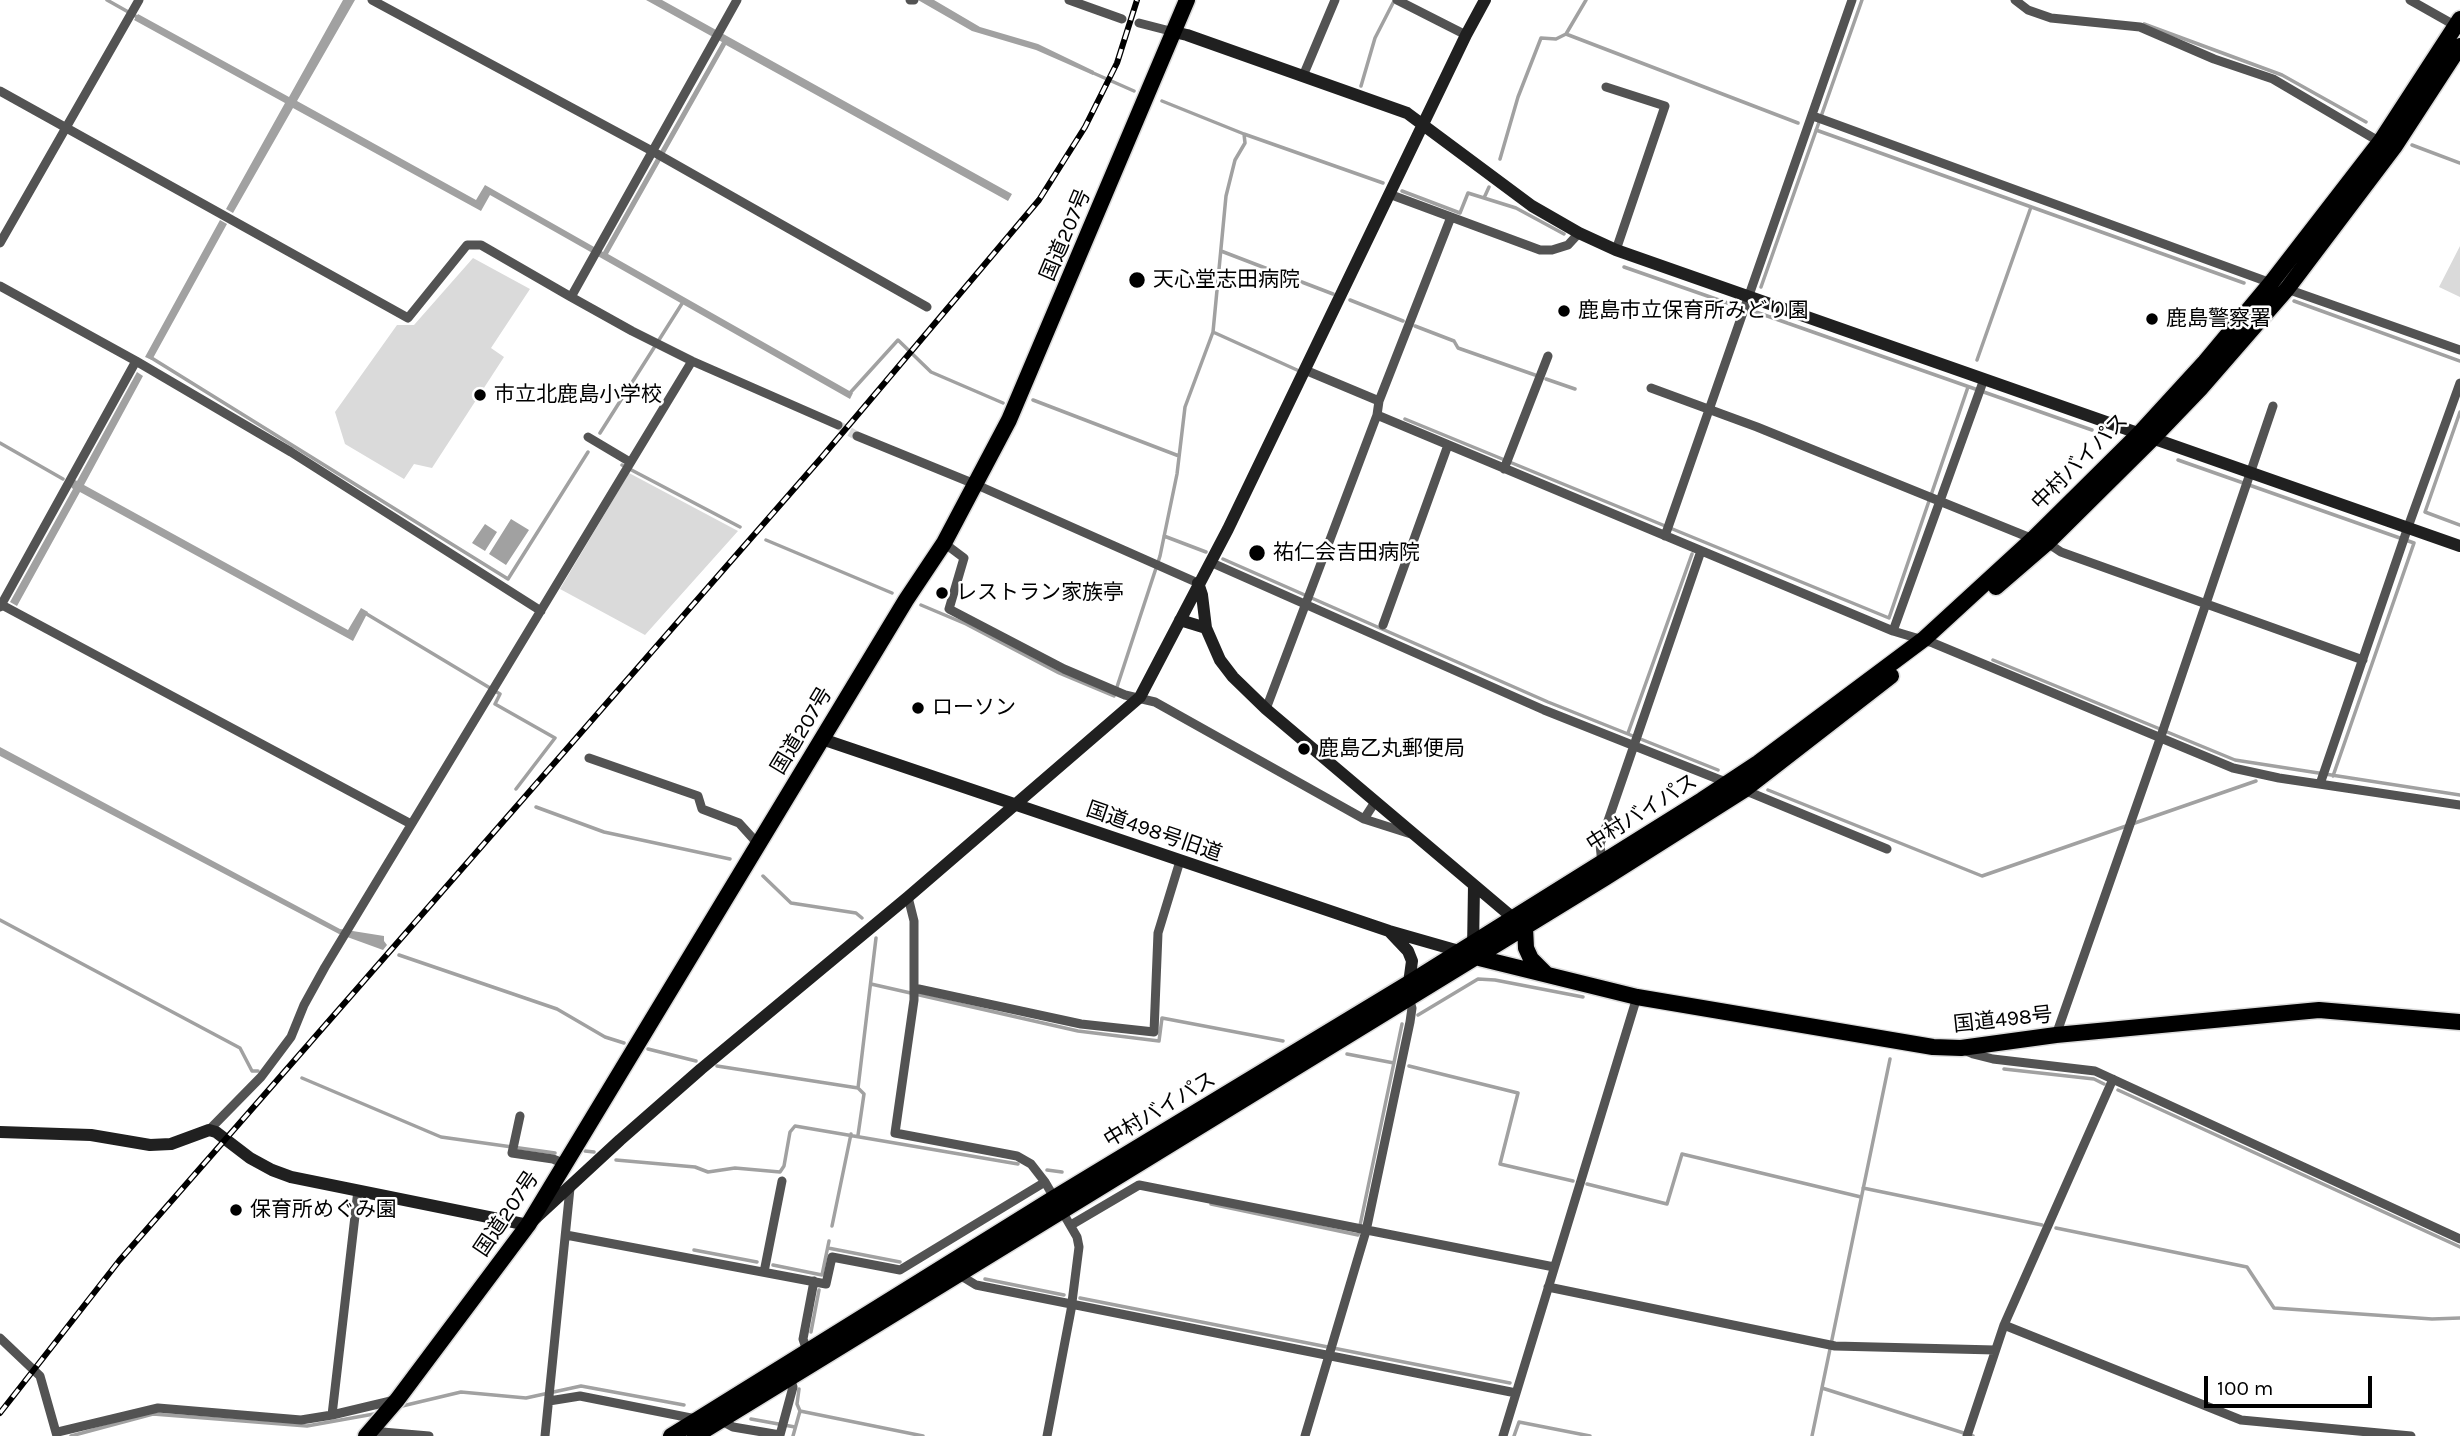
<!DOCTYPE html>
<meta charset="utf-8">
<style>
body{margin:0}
#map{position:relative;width:2460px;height:1436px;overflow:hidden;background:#fff;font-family:Karla,sans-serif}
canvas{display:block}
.scale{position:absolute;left:2204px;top:1376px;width:168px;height:32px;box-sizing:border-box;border:4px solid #000;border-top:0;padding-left:9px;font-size:21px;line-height:24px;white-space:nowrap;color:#000;-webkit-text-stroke:5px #fff;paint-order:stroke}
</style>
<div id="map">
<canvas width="2460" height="1436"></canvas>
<div class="scale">100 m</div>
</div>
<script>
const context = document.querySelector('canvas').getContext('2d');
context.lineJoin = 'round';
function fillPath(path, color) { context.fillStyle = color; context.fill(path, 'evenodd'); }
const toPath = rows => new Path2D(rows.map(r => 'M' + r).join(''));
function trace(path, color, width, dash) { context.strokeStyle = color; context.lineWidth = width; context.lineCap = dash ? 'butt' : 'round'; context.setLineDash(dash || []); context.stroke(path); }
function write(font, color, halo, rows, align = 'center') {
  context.font = font + ' Karla,"Noto Sans JP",sans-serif'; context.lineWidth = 5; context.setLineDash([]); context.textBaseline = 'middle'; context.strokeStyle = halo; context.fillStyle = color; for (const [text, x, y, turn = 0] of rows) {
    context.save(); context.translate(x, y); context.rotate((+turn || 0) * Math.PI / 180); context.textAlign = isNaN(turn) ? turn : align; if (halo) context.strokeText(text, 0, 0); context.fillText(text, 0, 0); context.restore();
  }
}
const green = toPath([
 [2460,246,2460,297,2439,287],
 [473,258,530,289,491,348,504,357,432,468,414,464,404,479,345,444,335,412,397,325,414,325],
 [629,473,738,531,645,635,560,589]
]);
const water = toPath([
 [343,0,355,0,297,101,476,200,485,185,603,252,722,42,646,0,662,0,1012,194,1008,201,726,45,608,254,853,393,850,399,490,195,481,211,293,108,233,213,226,209,285,103,134,20,138,14,289,97],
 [918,0,934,0,980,27,1038,44,1094,71,1093,75,1036,50,972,31],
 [220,220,227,224,152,360,145,357],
 [137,372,143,376,84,485,348,630,361,608,368,612,353,641,80,492,17,606,10,602,73,489,71,487,75,480,77,481],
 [511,519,529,530,506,565,489,554],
 [485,524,497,532,485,551,472,543],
 [0,747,340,929,384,936,384,941,387,945,383,950,339,934,0,756]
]);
const stream = toPath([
 [107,0,139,18],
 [2144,24,2282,75,2366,122],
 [1566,34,1798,123],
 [1091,72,1134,91],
 [1361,86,1375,38,1394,1],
 [1162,101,1244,134,1383,183],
 [1816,130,2244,283],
 [2412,145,2460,163],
 [1500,159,1518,97,1541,38,1556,39,1566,34,1586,0],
 [1402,191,1460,213,1468,193,1516,208,1564,234],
 [1484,198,1489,187],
 [1221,251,1333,294],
 [1624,267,1739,307],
 [1761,287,1862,0],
 [1350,300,1403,321],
 [2294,301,2460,361],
 [1753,311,2092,430],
 [1415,326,1454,341,1458,348,1535,375],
 [1213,332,1297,370],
 [150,357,508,579,588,452],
 [1977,360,2031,207],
 [1546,379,1575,389],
 [849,394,898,340,931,372,1003,403],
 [1033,400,1179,456],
 [2460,412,2425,512,2460,525],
 [1405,419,1889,618,1968,387],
 [600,433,683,302],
 [0,443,63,479],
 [2178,460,2414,543,2333,776],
 [622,465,740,527],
 [1164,536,1206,552],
 [766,540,892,593],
 [1223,559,1548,702,1718,770],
 [921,605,966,624,1059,673,1114,696,1160,556,1177,474,1185,407,1213,332,1226,196,1235,160,1245,143,1244,134],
 [365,613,500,694,495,704,555,738,516,789],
 [1993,660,2235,760,2460,795],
 [1628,733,1692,554],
 [1768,790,1982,876,2256,781],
 [536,807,604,832,730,859],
 [763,876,791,903,856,913,862,918],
 [0,920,240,1048,252,1071,258,1071],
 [399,955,557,1009,605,1037,624,1043],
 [871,984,1078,1031,1159,1041,1162,1018,1283,1041],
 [1418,1015,1478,979,1495,980,1583,997],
 [648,1049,696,1061],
 [1347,1054,1394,1063],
 [717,1066,858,1088,864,1094,858,1135],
 [1409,1066,1518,1093,1500,1164,1573,1181],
 [2004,1069,2094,1079,2104,1084],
 [302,1078,441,1137,555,1153],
 [858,1088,876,938],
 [2118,1090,2460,1247],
 [585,1151,594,1152],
 [616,1160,695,1167,708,1172,735,1168,780,1172,784,1166,790,1132,795,1126,1018,1164],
 [1047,1170,1062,1172],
 [1587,1184,1667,1204,1682,1154,1861,1197],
 [1863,1188,2042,1225],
 [1211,1204,1358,1235,1402,1024],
 [832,1226,851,1134],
 [2056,1228,2247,1267,2274,1308,2432,1319,2460,1318],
 [828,1248,900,1262],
 [694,1250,757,1262],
 [773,1265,822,1275,829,1241],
 [985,1279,1064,1295],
 [1080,1298,1510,1383],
 [811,1332,819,1290],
 [1822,1388,1973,1436],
 [799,1389,797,1404,800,1411],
 [398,1407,461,1392,526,1398,581,1386,684,1405],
 [751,1419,795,1427],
 [71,1436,153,1414,307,1426,374,1414],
 [793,1436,800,1411,923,1436],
 [1514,1436,1519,1422,1590,1436],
 [1812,1436,1890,1059]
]);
const streetTunnel = toPath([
 [838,425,857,436]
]);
const street = toPath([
 [372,0,652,151,927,307],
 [737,0,571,297,632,331,692,361,838,425],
 [910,0,914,0],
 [1069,0,1122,19],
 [1397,0,1466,35],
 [2015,0,2028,10,2051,18,2140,27,2214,59,2273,79,2380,142],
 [2410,0,2456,26],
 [1139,23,1174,32],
 [1303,76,1335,0],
 [1606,87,1665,106,1616,250],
 [0,91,408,318,467,245,481,245,571,297],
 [1813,116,2271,283],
 [1389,194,1540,250,1552,250,1568,245,1579,233],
 [0,243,139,0],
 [0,286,136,361,291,452,541,611],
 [2287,289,2460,350],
 [1651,388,1757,427,2033,539],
 [1379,401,1451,217],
 [1377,415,1893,631,1933,643,2233,768,2279,778,2460,805],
 [857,436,977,485,1198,583],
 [588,437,630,462],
 [1504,469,1548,356],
 [1665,536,1852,0],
 [2046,542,2061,552,2363,660],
 [944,543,964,558,949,609,1064,669,1125,695,1155,702,1364,819,1375,802],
 [1210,562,1544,710,1728,783],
 [0,604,411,824],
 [0,607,136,361],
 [1383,625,1448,445],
 [1893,631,1984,379],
 [1266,709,1377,415,1379,401,1305,370],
 [589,758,698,796,702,809,739,823,758,844],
 [2320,784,2408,527,2460,383],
 [1744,790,1887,849],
 [1364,819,1411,834],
 [1602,864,1600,844,1701,551],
 [908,897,914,921,914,1000,895,1133,1017,1156,1031,1164,1045,1182,1077,1237,1079,1247,1071,1310,1047,1436],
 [914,988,1081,1024,1154,1032,1158,933,1180,861],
 [2056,1035,2160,739,2273,406],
 [1962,1049,1973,1054,1993,1059,2095,1071,2460,1239],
 [520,1116,512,1153,553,1159,565,1164],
 [209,1130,261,1077,291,1037,304,1005,325,967,692,361],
 [1071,1225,1139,1185,1554,1267],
 [566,1235,826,1284,832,1257,900,1270,1045,1182],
 [764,1272,782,1181],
 [958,1274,976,1285,1516,1393],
 [1548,1287,1835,1346,1995,1350],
 [2004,1325,2241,1420,2411,1436],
 [0,1338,40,1376,57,1436],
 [807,1351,803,1339,814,1281],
 [549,1401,580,1396,696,1419],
 [332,1415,358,1190],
 [720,1420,733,1427,780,1435,793,1387,790,1378],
 [371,1431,429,1436],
 [58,1432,158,1408,301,1420,332,1415,395,1400],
 [545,1436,570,1188],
 [1305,1436,1366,1231,1410,1022,1412,1008,1408,995],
 [1503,1436,1637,997],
 [1967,1436,2004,1325,2113,1079]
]);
const secondary = toPath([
 [1174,32,1187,35,1407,113,1532,206,1579,233,1616,250,2460,546],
 [1198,583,1202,595,1206,628,1220,660,1233,677,1266,709,1519,923],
 [1180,620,1206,628],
 [822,739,1389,931,1466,953],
 [1390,932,1408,951,1412,961,1409,983],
 [1473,950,1474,885],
 [0,1132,91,1135,150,1145,171,1144,209,1130,216,1132,250,1158,272,1170,291,1177,528,1225,620,1140,701,1069,908,897,1140,697,1228,529,1466,35,1485,0]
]);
const highway = toPath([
 [1996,587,2047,543,2152,439,2200,389,2287,289,2395,146,2460,46],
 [1525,927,1526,948,1531,959,1545,973],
 [1475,957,1637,997,1933,1047,1961,1048,2056,1035,2319,1010,2460,1022],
 [366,1436,397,1400,528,1225,906,600,944,543,1009,420,1187,0],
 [671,1436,1054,1198,1409,983,1702,800,1758,763,1924,639,2033,539,2139,434,2205,362,2271,283,2380,142,2460,19],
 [695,1436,1605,878,1744,790,1891,676]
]);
const rail = toPath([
 [0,1413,119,1261,822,457,1039,200,1085,127,1117,63,1137,0]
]);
const markers = [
 [1137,280,9,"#000"],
 [1564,311,7,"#000"],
 [2152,319,7,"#000"],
 [480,395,7,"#000"],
 [1257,553,9,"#000"],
 [942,593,7,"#000"],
 [918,708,7,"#000"],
 [1304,749,7,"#000"],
 [236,1210,7,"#000"]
];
const streetNames = [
 ["国道207号",1066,235,-67],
 ["中村バイパス",2080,462,-45],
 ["国道207号",802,731,-59],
 ["中村バイパス",1642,813,-32],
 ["国道498号旧道",1154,832,19],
 ["国道498号",2003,1020,-6],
 ["中村バイパス",1160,1110,-31],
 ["国道207号",507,1214,-56]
];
const poiNames = [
 ["天心堂志田病院",1153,280],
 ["鹿島市立保育所みどり園",1578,311],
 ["鹿島警察署",2166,319],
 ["市立北鹿島小学校",494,395],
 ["祐仁会吉田病院",1273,553],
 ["レストラン家族亭",956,593],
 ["ローソン",932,708],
 ["鹿島乙丸郵便局",1318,749],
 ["保育所めぐみ園",250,1210]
];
fillPath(green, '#dadada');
fillPath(water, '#a1a1a1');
trace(stream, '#a1a1a1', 3.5);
trace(streetTunnel, '#d9d9d9', 9, [9, 4.5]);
trace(highway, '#dbdbdb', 19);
trace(street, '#535353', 9);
trace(secondary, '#202020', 12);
trace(highway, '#000', 16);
trace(rail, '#000', 6);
trace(rail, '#fff', 3.5, [10]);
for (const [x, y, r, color] of markers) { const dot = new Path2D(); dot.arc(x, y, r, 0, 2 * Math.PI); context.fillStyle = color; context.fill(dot); trace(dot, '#fff', 2.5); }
write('21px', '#000', '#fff', streetNames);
write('21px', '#000', '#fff', poiNames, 'left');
</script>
